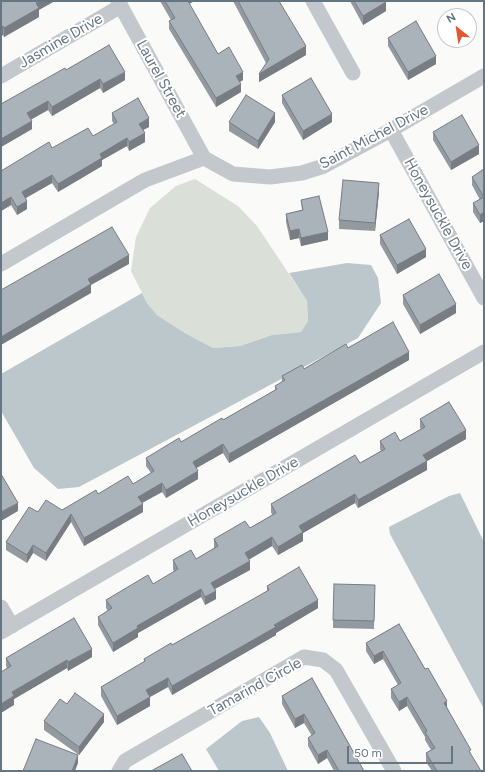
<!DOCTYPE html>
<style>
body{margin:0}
#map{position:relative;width:485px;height:772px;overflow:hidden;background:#fafaf8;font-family:Figtree,sans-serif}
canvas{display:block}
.frame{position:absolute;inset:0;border:2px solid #657683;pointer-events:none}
.north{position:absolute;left:437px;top:8px;width:40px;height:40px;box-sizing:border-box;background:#fff;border:1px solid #c1c8cd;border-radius:50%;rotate:330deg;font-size:11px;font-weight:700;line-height:16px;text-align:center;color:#657683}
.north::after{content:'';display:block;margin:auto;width:14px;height:18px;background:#e4572e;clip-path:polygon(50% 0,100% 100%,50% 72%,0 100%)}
.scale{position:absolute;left:347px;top:746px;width:106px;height:18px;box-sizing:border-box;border:2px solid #657683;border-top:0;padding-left:5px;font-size:12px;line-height:14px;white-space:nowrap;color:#657683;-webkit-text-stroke:3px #fff;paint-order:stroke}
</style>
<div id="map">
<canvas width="485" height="772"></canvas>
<div class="frame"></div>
<div class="north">N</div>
<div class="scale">50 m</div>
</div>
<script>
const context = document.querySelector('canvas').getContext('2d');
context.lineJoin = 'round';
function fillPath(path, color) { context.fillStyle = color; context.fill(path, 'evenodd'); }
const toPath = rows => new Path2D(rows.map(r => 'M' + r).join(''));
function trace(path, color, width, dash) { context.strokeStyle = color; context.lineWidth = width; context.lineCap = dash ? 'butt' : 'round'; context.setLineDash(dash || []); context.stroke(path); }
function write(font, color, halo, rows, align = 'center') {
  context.font = font + ' Figtree,sans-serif'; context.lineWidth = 4; context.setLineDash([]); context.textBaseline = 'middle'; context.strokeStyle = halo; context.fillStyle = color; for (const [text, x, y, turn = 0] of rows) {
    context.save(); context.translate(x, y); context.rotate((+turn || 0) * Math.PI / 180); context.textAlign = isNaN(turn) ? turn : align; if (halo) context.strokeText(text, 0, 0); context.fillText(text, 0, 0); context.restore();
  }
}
const green = toPath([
 [195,179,238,206,257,226,307,301,308,321,301,332,272,335,240,346,213,348,185,333,157,315,147,303,131,271,136,237,150,208,176,186]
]);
const water = toPath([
 [347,263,371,265,378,278,381,303,358,338,79,487,58,489,34,468,1,411,1,374,142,293,147,303,157,315,185,333,213,348,240,346,272,335,301,332,308,321,307,301,289,273],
 [460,493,484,542,484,709,390,534,389,527,449,496],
 [259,717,270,733,288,771,219,771,206,749,242,721]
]);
const minor = toPath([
 [118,1,204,158],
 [313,1,353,73],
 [1,76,121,6],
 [391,130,484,298],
 [1,264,145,180,204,158,233,174,270,177,302,173,324,166,391,130,484,76],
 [1,607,12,626],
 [1,632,484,352],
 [119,771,125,761,304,657,323,660,336,670,394,771]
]);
const wall = toPath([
 [1,1,39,10,39,17,4,37,3,35,1,36],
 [160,1,194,1,189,4,218,54,243,80,240,82,241,92,216,107,169,29,169,21,171,20],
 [233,1,280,1,280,4,306,55,259,82,266,63],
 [350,1,386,1,386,11,363,25],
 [388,38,436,64,408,80,388,46],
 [66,70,125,80,103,93,100,88,52,116,48,110,31,119,32,129,1,147,1,153,1,104],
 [282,95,332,122,303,140,282,103],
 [112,113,149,127,143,130,145,142,129,151,127,146,102,160,102,166,58,192,52,183,26,198,27,209,17,215,11,205,1,211,1,171,52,148,93,136,114,124,112,121],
 [229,122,275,122,258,149,229,131],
 [433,132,479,154,451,170,433,140],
 [484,169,484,221,480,223,473,212,473,203,480,200,472,185,472,177],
 [379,192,375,231,339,229,339,220],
 [301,200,328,240,301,246,299,238,290,240,286,222,286,214,302,210],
 [380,235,426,257,397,274,380,244],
 [403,295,456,313,420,334,403,304],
 [348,348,409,360,229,463,223,453,196,468,198,479,166,498,162,492,142,503,143,512,84,546,71,522,46,561,33,553,27,563,6,550,6,542,38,512,62,510,98,494,133,484,151,473,146,466,146,458,181,442,223,420,275,390,275,386,282,382,282,376,304,369],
 [420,419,466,439,427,461,427,470,358,508,355,503,303,533,303,541,278,555,272,546,249,559,250,570,215,589,216,599,205,605,201,597,138,633,138,637,113,652,98,625,98,617,108,611,106,608,106,600,153,584,174,572,173,569,173,560,196,559,214,548,214,539,250,528,272,515,271,512,271,504,360,463,381,451,380,449,380,441,400,441,421,429,420,428],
 [267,586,318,608,276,633,276,635,172,695,168,687,150,697,150,706,117,725,101,696,101,687,144,662,144,659,172,645,267,592],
 [375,594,374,629,333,628,333,620],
 [399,624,447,707,471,755,481,771,432,771,426,762,426,753,431,750,425,740,425,737,407,706,399,711,391,698,391,689,398,685,383,659,374,664,366,651,366,643],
 [92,657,68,671,67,668,14,699,14,705,7,668,6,666,6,658],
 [312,678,364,771,334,771,327,758,318,764,308,746,308,738,312,736,304,723,295,728,282,704,282,696],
 [67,704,104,722,79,755,44,730,44,721]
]);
const shadedWall = toPath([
 [40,1,55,1,39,10,39,17,4,37,4,28,36,3],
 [186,1,194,1,186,6],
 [386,2,386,11,363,25,363,16],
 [3,26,3,35,1,36,1,28],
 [306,46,306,55,259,82,259,74],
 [436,56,436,64,408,80,408,72],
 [125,72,125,80,103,93,103,84],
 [243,72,243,80,236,84,236,76],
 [100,79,100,88,52,116,52,107],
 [241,84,241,92,216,107,216,98],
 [48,101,48,110,27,122,27,113],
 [275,113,275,122,258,149,258,141],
 [332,114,332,122,303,140,303,131],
 [149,118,149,127,139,132,139,124],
 [32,121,32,129,1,147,1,153,1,139],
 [145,133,145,142,129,151,129,142],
 [127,138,127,146,102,160,102,166,58,192,58,184,100,154],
 [479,145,479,154,451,170,451,162],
 [52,175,52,183,22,200,22,192],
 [379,183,379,192,375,231,375,223],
 [11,197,11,205,1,211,1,203],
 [27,201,27,209,17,215,17,207],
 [484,212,484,221,480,223,480,215],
 [299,229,299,238,290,240,290,231],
 [328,232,328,240,301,246,301,238],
 [426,249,426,257,397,274,397,265],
 [129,255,129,264,91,285,91,293,1,345,1,337,88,279],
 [456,304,456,313,420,334,420,325],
 [409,352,409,360,229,463,229,454],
 [466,430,466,439,427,461,427,470,358,508,358,500,423,455],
 [223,444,223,453,193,470,193,462],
 [198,471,198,479,166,498,166,490],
 [162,483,162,492,138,505,138,497],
 [355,494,355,503,303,533,303,541,278,555,278,547,299,526],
 [18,503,18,511,1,521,1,512],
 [143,504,143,512,84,546,84,538],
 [71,514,71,522,46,561,46,553],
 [272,537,272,546,245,562,245,553],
 [33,545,33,553,27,563,27,555],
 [250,561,250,570,211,591,211,583],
 [201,589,201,597,138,633,138,637,113,652,113,643,137,626],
 [216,591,216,599,205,605,205,597],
 [318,600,318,608,276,633,276,635,172,695,172,686,274,625],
 [92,649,92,657,68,671,68,662],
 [383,651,383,659,374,664,374,656],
 [67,660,67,668,14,699,14,705,1,713,1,704,12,692],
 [168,678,168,687,146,699,146,690],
 [150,697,150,706,117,725,117,716],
 [407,697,407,706,399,711,399,702],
 [447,701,447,710,444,703],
 [104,714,104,722,79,755,79,747],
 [304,714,304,723,295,728,295,719],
 [327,750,327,758,318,764,318,755],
 [78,755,78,763,75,771,72,771]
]);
const building = toPath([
 [1,1,40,1,36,3,39,8,4,28,3,26,1,28,1,1],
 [165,1,188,1,218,54,229,47,243,72,236,76,241,84,216,98,169,21,175,18,165,1],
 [238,1,279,1,306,46,259,74,269,59,238,1],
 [354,1,386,1,386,2,363,16,354,1],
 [416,21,436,56,408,72,388,38,416,21],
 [109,45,125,72,103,84,100,79,52,107,48,101,27,113,32,121,1,139,1,104,65,68,66,70,109,45],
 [311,78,332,114,303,131,282,95,311,78],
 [246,95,275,113,258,141,229,122,246,95],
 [138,98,149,118,139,124,145,133,129,142,127,138,100,154,102,158,58,184,52,175,22,192,27,201,17,207,11,197,1,203,1,171,49,142,52,148,88,128,93,136,117,122,112,113,138,98],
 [462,115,479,145,451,162,433,132,462,115],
 [484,169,484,212,480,215,473,203,484,197,472,177,484,169],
 [343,180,379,183,375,223,339,220,343,180],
 [319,196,328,232,301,238,299,229,290,231,286,214,303,210,301,200,319,196],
 [409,219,426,249,397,265,380,235,409,219],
 [112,227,129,255,88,279,91,284,1,337,1,290,112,227],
 [439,274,456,304,420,325,403,295,439,274],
 [393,322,409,352,229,454,223,444,193,462,198,471,166,490,162,483,138,497,143,504,84,538,71,514,46,553,33,545,27,555,6,542,29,507,38,512,46,500,62,510,96,490,98,494,128,476,133,484,154,471,146,458,179,438,181,442,222,418,223,420,277,389,275,386,285,380,282,376,302,365,304,369,346,344,348,348,393,322],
 [449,402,466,430,423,455,427,461,358,500,355,494,299,526,303,532,278,547,272,537,245,553,250,561,211,583,216,591,205,597,201,589,137,626,138,628,113,643,98,617,112,608,106,600,148,575,153,584,178,569,173,560,191,550,196,559,218,546,214,539,245,521,250,528,276,513,271,504,355,455,360,463,385,449,380,441,395,432,400,441,425,427,420,419,449,402],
 [1,474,18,503,1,512,1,474],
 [299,567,318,600,274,625,276,627,172,686,168,678,146,690,150,697,117,716,101,687,145,661,144,659,171,643,172,645,269,590,267,586,299,567],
 [334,584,375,585,374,621,333,620,334,584],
 [74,618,92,649,68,662,67,660,12,692,14,696,1,704,1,672,11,666,6,658,74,618],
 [399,624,425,669,428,668,447,701,444,703,471,750,469,751,481,771,437,771,426,753,435,748,425,732,427,731,407,697,399,702,391,689,401,683,383,651,374,656,366,643,399,624],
 [312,678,364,771,339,771,327,750,318,755,308,738,315,733,304,714,295,719,282,696,312,678],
 [75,693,104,714,79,747,44,721,60,699,67,704,75,693],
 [36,739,78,755,72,771,23,771,36,739],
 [182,754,192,771,151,771,182,754]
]);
const streetNames = [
 ["Jasmine Drive",61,41,-30],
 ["Laurel Street",161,79,61],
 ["Saint Michel Drive",374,137,-28],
 ["Honeysuckle Drive",438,214,61],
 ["Honeysuckle Drive",243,492,-30],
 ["Tamarind Circle",255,687,-29]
];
fillPath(green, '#dadfd7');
fillPath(water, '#bbc7cb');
trace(minor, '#c3c8cc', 15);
fillPath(wall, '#929a9f');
fillPath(shadedWall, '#777d82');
fillPath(building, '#aab3b9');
trace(building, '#777d82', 1);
write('15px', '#657683', '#fff', streetNames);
</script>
